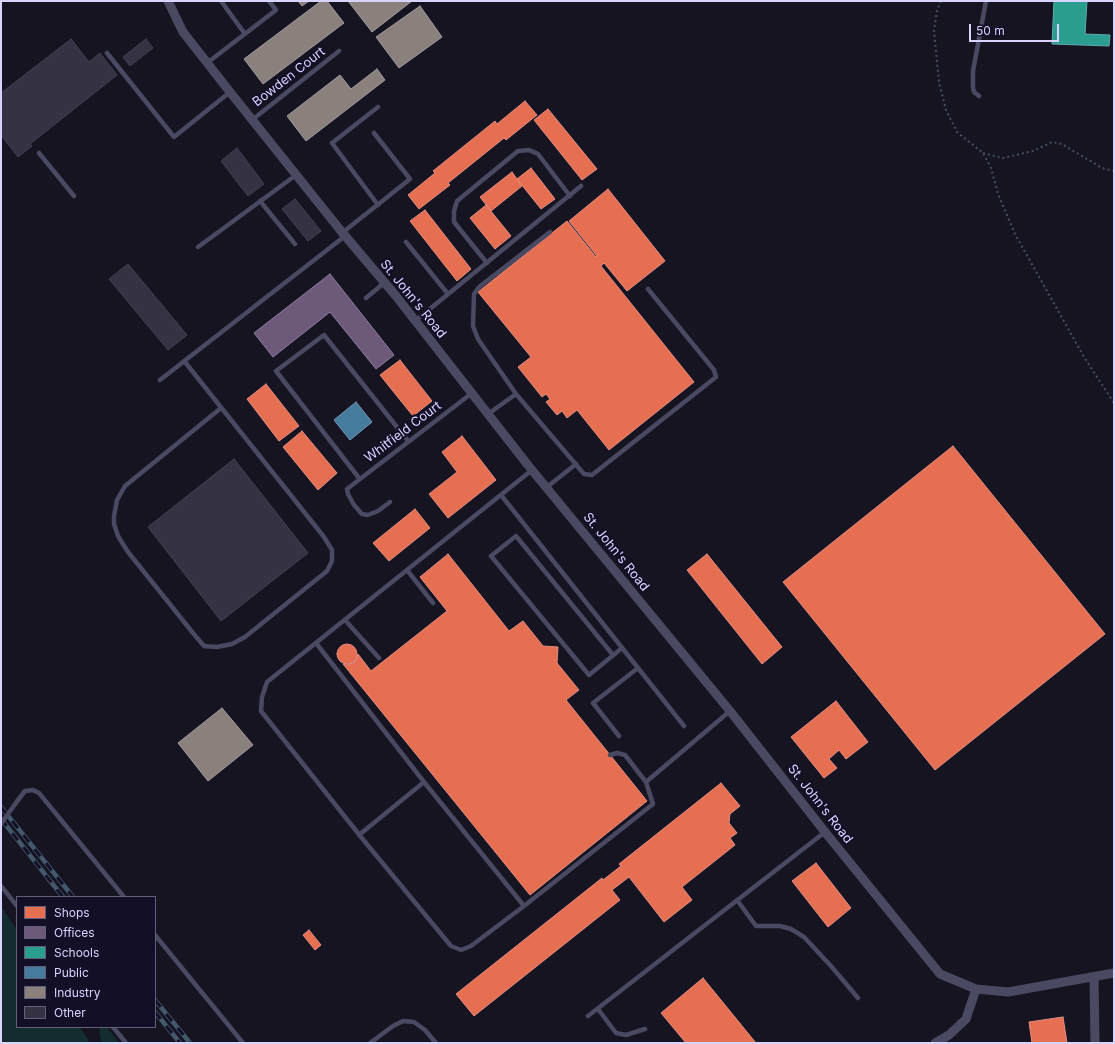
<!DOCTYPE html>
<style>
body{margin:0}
#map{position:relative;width:1115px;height:1044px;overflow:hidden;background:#161421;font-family:Inter,sans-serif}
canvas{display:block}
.frame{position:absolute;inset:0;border:2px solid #d9d4ff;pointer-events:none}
.legend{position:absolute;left:16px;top:896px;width:140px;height:132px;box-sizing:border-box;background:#130f26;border:1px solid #625e7d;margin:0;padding:5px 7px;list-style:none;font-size:12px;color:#d9d4ff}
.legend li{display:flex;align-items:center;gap:8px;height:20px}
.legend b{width:20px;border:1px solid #625e7d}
.scale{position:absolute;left:969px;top:24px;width:90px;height:18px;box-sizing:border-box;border:2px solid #d9d4ff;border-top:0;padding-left:5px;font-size:12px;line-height:14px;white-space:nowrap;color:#d9d4ff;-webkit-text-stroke:3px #130f26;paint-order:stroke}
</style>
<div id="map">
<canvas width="1115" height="1044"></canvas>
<div class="frame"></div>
<ul class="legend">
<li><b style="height:11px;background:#e76f51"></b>Shops</li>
<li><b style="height:11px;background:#6d597a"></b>Offices</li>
<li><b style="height:11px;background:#2a9d8f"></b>Schools</li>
<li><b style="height:11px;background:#457b9d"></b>Public</li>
<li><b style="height:11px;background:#8a817c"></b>Industry</li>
<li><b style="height:11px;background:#343243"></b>Other</li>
</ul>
<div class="scale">50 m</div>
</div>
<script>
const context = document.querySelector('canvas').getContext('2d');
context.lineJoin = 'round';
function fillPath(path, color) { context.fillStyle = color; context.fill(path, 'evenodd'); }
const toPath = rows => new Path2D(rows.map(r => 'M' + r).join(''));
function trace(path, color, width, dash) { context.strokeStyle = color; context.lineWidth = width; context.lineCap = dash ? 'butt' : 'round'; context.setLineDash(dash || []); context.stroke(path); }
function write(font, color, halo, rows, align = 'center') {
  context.font = font + ' Inter,sans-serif'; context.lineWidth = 4; context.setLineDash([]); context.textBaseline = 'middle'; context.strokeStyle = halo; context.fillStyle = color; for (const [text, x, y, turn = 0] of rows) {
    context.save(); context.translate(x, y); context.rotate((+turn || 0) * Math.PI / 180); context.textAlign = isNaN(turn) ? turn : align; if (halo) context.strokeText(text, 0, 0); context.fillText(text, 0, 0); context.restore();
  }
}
const green = toPath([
 [1,906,17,930,17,1027,80,1027,90,1043,1,1043],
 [99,1027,107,1027,119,1043,101,1043]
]);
const shops = toPath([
 [525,101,537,115,506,140,504,138,448,183,450,185,419,209,408,195,435,173,433,171,495,121,497,124,525,101],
 [548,109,597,169,582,180,534,120,548,109],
 [531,168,555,199,541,209,517,179,531,168],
 [512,172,522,186,491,211,480,197,512,172],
 [608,189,665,261,627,291,604,263,601,266,694,382,609,450,577,410,567,418,562,411,557,415,546,402,550,399,546,394,542,397,518,367,531,357,478,292,567,221,596,257,597,256,569,221,608,189],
 [486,205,511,236,495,249,470,218,486,205],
 [425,210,471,269,457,281,410,221,425,210],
 [400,360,432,401,413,416,380,375,400,360],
 [266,384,299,426,279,441,247,399,266,384],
 [302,431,337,473,318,490,283,447,302,431],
 [462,436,496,480,448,518,429,494,457,472,442,452,462,436],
 [953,446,1105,634,935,770,783,582,953,446],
 [415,509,430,528,389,561,373,543,415,509],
 [448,554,509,631,523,621,543,646,558,647,557,663,579,690,566,700,647,801,530,895,343,664,347,665,353,663,356,660,358,654,371,671,447,611,420,577,448,554],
 [707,554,782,647,762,664,687,570,707,554],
 '337 654a10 10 0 1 1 20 0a10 10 0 1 1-20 0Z',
 [836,701,868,742,846,759,839,750,829,759,837,768,824,778,791,737,836,701],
 [721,783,740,806,730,814,729,823,737,833,730,838,735,845,682,887,692,900,664,922,629,877,612,890,620,900,474,1016,456,994,602,878,603,880,621,866,619,864,721,783],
 [816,863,851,908,828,927,792,881,816,863],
 [309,930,321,945,315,950,303,935,309,930],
 [703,978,756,1043,686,1043,661,1013,703,978],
 [1063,1017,1067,1043,1032,1043,1029,1022,1063,1017]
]);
const offices = toPath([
 [330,274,394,355,376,369,330,312,273,357,254,333,330,274]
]);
const schools = toPath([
 [1054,1,1087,1,1085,34,1110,35,1109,46,1052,44,1054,1]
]);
const public = toPath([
 [356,402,372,422,350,440,334,420,356,402]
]);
const industry = toPath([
 [298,1,309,1,302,6,298,1],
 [321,1,327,1,344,23,263,84,244,59,321,1],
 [348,1,412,1,372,32,348,1],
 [420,6,442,37,399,68,376,37,420,6],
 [377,69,385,80,306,141,287,116,340,75,351,89,377,69],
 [222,708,253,745,208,781,178,743,222,708]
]);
const building = toPath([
 [71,39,89,62,100,53,117,75,30,144,32,146,18,157,1,135,1,93,71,39],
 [146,39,153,48,130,66,123,57,146,39],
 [237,148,264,184,248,196,221,161,237,148],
 [295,199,321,231,308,241,282,209,295,199],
 [128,264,187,335,168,350,109,279,128,264],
 [234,459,308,553,221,621,148,527,234,459]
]);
const path = toPath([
 [941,1,937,10,934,31,939,82,946,110,957,132,983,153,991,168,998,194,1015,234,1084,357,1114,403],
 [983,153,1003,158,1033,151,1052,142,1062,144,1102,168,1114,171]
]);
const lane = toPath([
 [221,1,245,34],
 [107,53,174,137,230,92],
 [207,63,276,10,269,1],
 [979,96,974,92,973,88,973,71,986,1],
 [252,120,339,51],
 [39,153,74,196],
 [260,201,295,244],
 [378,205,332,143,378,107],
 [342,233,410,179,374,133],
 [406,242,448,294],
 [198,247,296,175],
 [487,263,454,222,454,211,457,201,518,151,529,150,538,154,570,196],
 [366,298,384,283],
 [415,321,581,186],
 [185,362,324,537,332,550,332,561,327,571,245,637,232,644,217,647,204,646,193,633,128,552,118,536,114,524,114,516,117,500,125,486,221,408],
 [160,380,345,236],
 [516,394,584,474,592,475,716,377,714,370,648,289],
 [488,414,516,394,478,339,473,326,474,294,479,287,550,232],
 [532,470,267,682,262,697,261,711,361,837,451,946,461,950,471,946,524,906,653,804,646,782],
 [359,478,276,371,324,335,408,441],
 [547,487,576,464],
 [501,495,684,726],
 [390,502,378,511,368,515,362,514,354,505,348,494,347,489,472,393],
 [407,570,433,603],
 [345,620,379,658],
 [316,643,424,782,524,906],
 [613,655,516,536,491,556,589,675,622,648],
 [619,736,593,703,638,668],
 [610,755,617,753,625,755,646,782,730,711],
 [18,800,25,791,33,790,39,793,124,897],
 [359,835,424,782],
 [1,886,17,906],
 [737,900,756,926,780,926,791,929,804,937,831,966,858,998],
 [155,935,243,1043],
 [598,1009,616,1033,626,1035,645,1029],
 [588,1016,825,832],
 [113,1027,126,1043],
 [370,1043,393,1026,403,1021,414,1022,425,1030,436,1043]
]);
const street = toPath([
 [168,1,183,32,230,92,341,231,396,296,527,464,730,711,825,832,940,974,976,989,1008,992,1114,973],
 [1094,977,1095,1043],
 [935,1043,949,1035,966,1019,976,989]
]);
const rail = toPath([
 [1,807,73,897],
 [1,819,63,897],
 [155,1000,190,1043],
 [155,1012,180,1043]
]);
const laneBridge = toPath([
 [1,824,18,800]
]);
const streetNames = [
 ["Bowden Court",289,77,-38],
 ["St. John's Road",413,299,51],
 ["Whitfield Court",403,432,-37],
 ["St. John's Road",616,552,51],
 ["St. John's Road",820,804,52]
];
fillPath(green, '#132c2d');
fillPath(shops, '#e76f51');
trace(shops, '#e38d85', 1);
fillPath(offices, '#6d597a');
trace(offices, '#8d7ea2', 1);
fillPath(schools, '#2a9d8f');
trace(schools, '#5eaeb1', 1);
fillPath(public, '#457b9d');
trace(public, '#7196ba', 1);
fillPath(industry, '#8a817c');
trace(industry, '#a29aa3', 1);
fillPath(building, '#343243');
trace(building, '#433f54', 1);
trace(path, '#44505f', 2, [2, 3]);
trace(lane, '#4a4962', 4.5);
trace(street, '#4a4962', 9);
trace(rail, '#43596b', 4.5);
trace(rail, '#130f26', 3, [9]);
trace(laneBridge, '#4a4962', 4.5);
write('13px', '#d9d4ff', '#130f26', streetNames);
</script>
